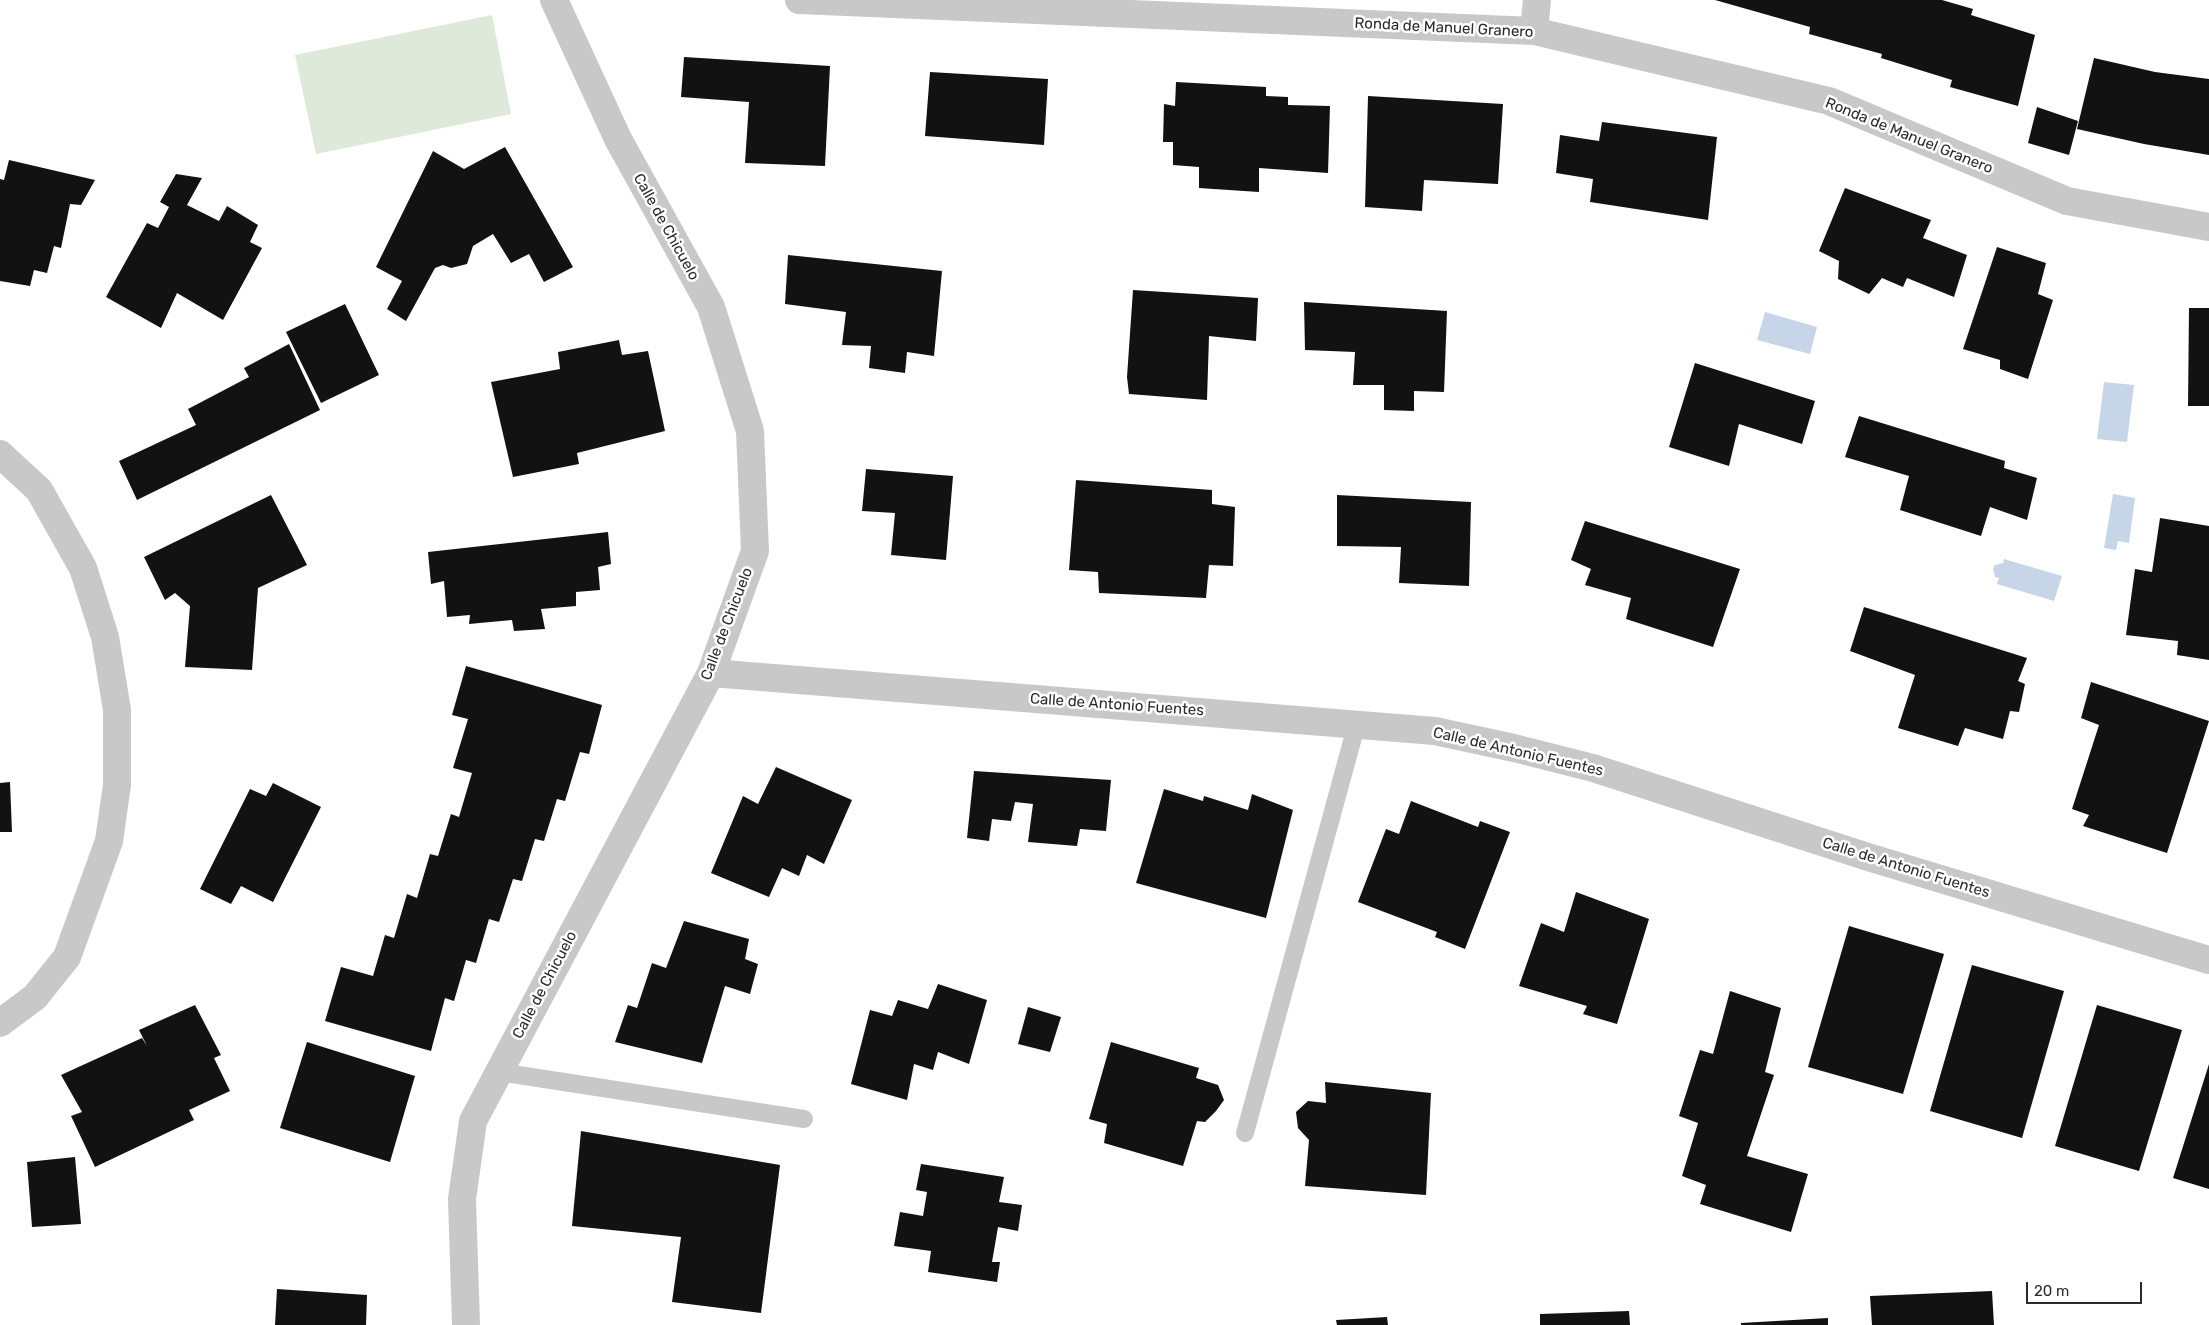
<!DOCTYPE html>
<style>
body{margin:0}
#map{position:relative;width:2209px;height:1325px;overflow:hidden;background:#fff;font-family:Rubik,sans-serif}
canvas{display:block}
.scale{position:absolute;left:2026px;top:1282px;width:116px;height:22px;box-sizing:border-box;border:2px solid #2b2b2b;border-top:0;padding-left:6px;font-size:15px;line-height:18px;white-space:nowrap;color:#2b2b2b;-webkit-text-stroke:4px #fff;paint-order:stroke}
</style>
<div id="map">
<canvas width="2209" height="1325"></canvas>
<div class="scale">20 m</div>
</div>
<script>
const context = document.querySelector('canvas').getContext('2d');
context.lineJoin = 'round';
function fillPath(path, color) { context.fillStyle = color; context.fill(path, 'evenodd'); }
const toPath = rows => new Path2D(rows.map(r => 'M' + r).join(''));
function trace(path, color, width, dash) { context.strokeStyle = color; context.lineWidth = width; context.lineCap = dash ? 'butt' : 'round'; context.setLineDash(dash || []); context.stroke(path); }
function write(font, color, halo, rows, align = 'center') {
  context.font = font + ' Rubik,sans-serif'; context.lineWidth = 5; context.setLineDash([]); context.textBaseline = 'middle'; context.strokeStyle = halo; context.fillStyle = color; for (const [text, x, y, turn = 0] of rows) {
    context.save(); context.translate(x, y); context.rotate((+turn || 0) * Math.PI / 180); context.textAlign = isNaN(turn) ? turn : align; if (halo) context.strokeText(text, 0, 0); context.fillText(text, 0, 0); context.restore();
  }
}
const green = toPath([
 [492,15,511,114,316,154,295,55]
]);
const water = toPath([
 [1765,312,1817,327,1810,354,1757,340],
 [2104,382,2134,385,2127,442,2097,439],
 [2113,494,2135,498,2129,543,2118,541,2116,550,2104,548],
 [2004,559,2062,576,2054,601,1997,584,1999,578,1995,577,1993,569,1995,565,2003,563]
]);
const building = toPath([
 [1715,0,1942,0,1973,9,1971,15,2035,35,2018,106,1950,87,1952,80,1881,58,1882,54,1809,34,1810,27],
 [684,57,830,66,825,166,745,163,749,102,681,97],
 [2094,58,2155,72,2209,79,2209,155,2144,144,2077,129],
 [930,72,1048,79,1044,145,925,136],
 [1176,82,1266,87,1266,96,1288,97,1288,105,1330,106,1328,173,1259,168,1259,192,1199,188,1199,167,1173,165,1173,142,1163,142,1164,104,1175,106],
 [1368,96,1503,104,1498,184,1424,180,1422,211,1365,207],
 [2037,107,2078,121,2069,155,2028,143],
 [1602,122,1717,137,1708,220,1590,202,1593,179,1556,173,1560,135,1599,141],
 [505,147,573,267,544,282,529,254,511,263,493,234,473,246,467,264,451,268,443,265,435,268,406,321,387,309,402,281,376,267,433,151,464,169],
 [9,160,95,180,81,205,70,204,61,248,54,246,47,273,34,270,30,286,0,281,0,179,4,180],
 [176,174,202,178,187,205,219,221,227,206,258,225,250,242,262,248,223,320,177,293,161,328,106,297,147,223,158,228,169,207,160,202],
 [1845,188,1931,220,1923,238,1967,255,1954,297,1907,278,1903,287,1882,278,1869,294,1838,279,1839,261,1819,251],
 [1997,247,2046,263,2038,294,2053,300,2028,379,2000,369,2000,360,1963,349],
 [788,255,942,271,934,356,907,352,905,373,869,368,871,346,842,345,846,312,785,304],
 [1133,290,1258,298,1256,341,1209,336,1207,400,1129,394,1127,377],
 [1304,302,1447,311,1444,392,1414,391,1414,411,1384,410,1384,385,1353,385,1355,352,1305,350],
 [345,304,379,375,321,403,286,332],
 [2189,308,2209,308,2209,406,2188,406],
 [619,340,622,355,648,351,665,431,577,453,579,464,513,477,491,382,560,369,558,352],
 [289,344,320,410,137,500,119,461,196,425,188,409,249,377,244,368],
 [1695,363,1815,401,1802,444,1739,424,1729,466,1669,447],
 [1859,416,2005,461,2004,468,2037,478,2027,520,1990,507,1981,536,1900,510,1909,476,1845,457],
 [866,469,953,476,946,560,891,555,895,513,862,511],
 [1076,480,1212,490,1212,504,1235,507,1233,566,1209,565,1206,598,1099,593,1098,572,1069,570],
 [271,495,307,565,258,588,252,670,185,667,190,606,175,593,165,600,144,557],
 [1337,495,1471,502,1469,586,1399,583,1401,547,1337,546],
 [2160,518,2209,526,2209,660,2177,655,2178,641,2126,635,2135,569,2152,572],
 [1585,521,1740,569,1713,647,1626,619,1631,598,1585,585,1591,569,1571,560],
 [608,532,611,564,598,567,600,590,576,592,576,606,541,609,545,629,514,631,512,620,469,624,470,615,447,617,444,581,431,584,428,552],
 [1864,607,2027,658,2018,681,2025,684,2019,712,2010,711,2003,739,1965,728,1958,746,1898,728,1915,675,1850,651],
 [466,666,602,705,589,754,580,752,565,801,557,799,544,841,535,839,522,881,513,879,499,922,489,919,476,963,466,960,454,1001,445,998,431,1051,325,1021,341,967,373,976,385,935,394,938,407,894,417,898,430,854,438,856,451,814,459,817,472,773,453,768,468,719,452,715],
 [2091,682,2209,721,2167,853,2083,826,2089,815,2072,809,2099,725,2081,718],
 [776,767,852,800,824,864,807,855,799,876,782,868,769,897,711,873,743,796,758,804],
 [974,771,1111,780,1106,831,1080,829,1077,846,1028,842,1033,804,1015,802,1011,821,992,819,989,841,967,838],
 [10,782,12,832,0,832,0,783],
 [273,783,321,807,273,902,241,886,231,904,200,889,250,789,266,796],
 [1164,789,1203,801,1204,796,1248,810,1252,794,1293,810,1266,918,1136,883],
 [1411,801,1478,827,1480,821,1510,832,1465,949,1435,937,1437,932,1358,902,1386,829,1399,834],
 [1576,892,1649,919,1617,1024,1583,1014,1587,1006,1519,986,1541,923,1564,932],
 [684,921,749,939,745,959,758,964,750,994,725,986,702,1063,615,1042,628,1005,637,1008,652,963,666,968],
 [1849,926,1944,954,1903,1094,1808,1067],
 [1972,965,2064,991,2022,1138,1930,1111],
 [938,984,987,1000,969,1064,938,1052,933,1070,914,1064,907,1100,851,1084,870,1010,892,1016,898,1000,928,1009],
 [1730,991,1781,1008,1765,1072,1774,1075,1747,1156,1808,1174,1791,1232,1700,1204,1706,1185,1682,1176,1698,1123,1679,1116,1700,1050,1713,1054],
 [195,1005,221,1055,214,1058,230,1091,189,1110,194,1120,95,1167,71,1116,82,1112,61,1075,142,1038,147,1046,139,1030],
 [2097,1005,2182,1030,2139,1171,2055,1146],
 [1028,1007,1061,1017,1050,1052,1018,1044],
 [307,1042,415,1076,390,1162,280,1128],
 [1111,1042,1199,1068,1196,1078,1218,1085,1224,1100,1216,1111,1205,1122,1197,1121,1183,1166,1104,1143,1107,1124,1089,1119],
 [2209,1064,2209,1189,2173,1178],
 [1325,1082,1431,1093,1426,1195,1305,1186,1309,1140,1298,1128,1296,1112,1308,1101,1326,1103],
 [581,1131,780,1165,761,1313,672,1302,681,1237,572,1226],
 [75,1157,81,1224,32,1227,27,1162],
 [921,1164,1004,1177,999,1202,1022,1205,1018,1231,998,1227,992,1262,1000,1262,997,1282,928,1272,931,1251,894,1246,900,1212,923,1216,927,1192,916,1190],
 [277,1289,367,1295,366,1325,275,1325],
 [1992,1291,1994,1325,1872,1325,1870,1296],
 [1629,1311,1630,1325,1540,1325,1540,1314],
 [1387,1317,1388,1325,1337,1325,1336,1320],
 [1828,1318,1828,1325,1741,1325,1741,1323]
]);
const service = toPath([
 [499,1072,804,1119],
 [1245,1133,1357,723]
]);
const minor = toPath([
 [799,0,1534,31,1829,101,2067,201,2209,227],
 [1534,31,1537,0],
 [0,454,39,490,83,568,105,637,117,710,117,785,109,841,67,957,35,997,0,1023],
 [711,673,1435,731,1514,748,1593,768,1868,857,2209,960],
 [466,1325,462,1199,473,1121,711,673,755,551,750,431,711,307,618,139,554,0]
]);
const streetNames = [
 ["Ronda de Manuel Granero",1444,28,3],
 ["Ronda de Manuel Granero",1909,136,22],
 ["Calle de Chicuelo",666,227,61],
 ["Calle de Chicuelo",727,624,-69],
 ["Calle de Antonio Fuentes",1117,705,4],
 ["Calle de Antonio Fuentes",1518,752,13],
 ["Calle de Antonio Fuentes",1906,868,17],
 ["Calle de Chicuelo",545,985,-62]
];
fillPath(green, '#dfe9d9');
fillPath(water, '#c6d6e8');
fillPath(building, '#121212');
trace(service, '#c8c8c8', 18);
trace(minor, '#c8c8c8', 28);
write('15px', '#2b2b2b', '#fff', streetNames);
</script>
